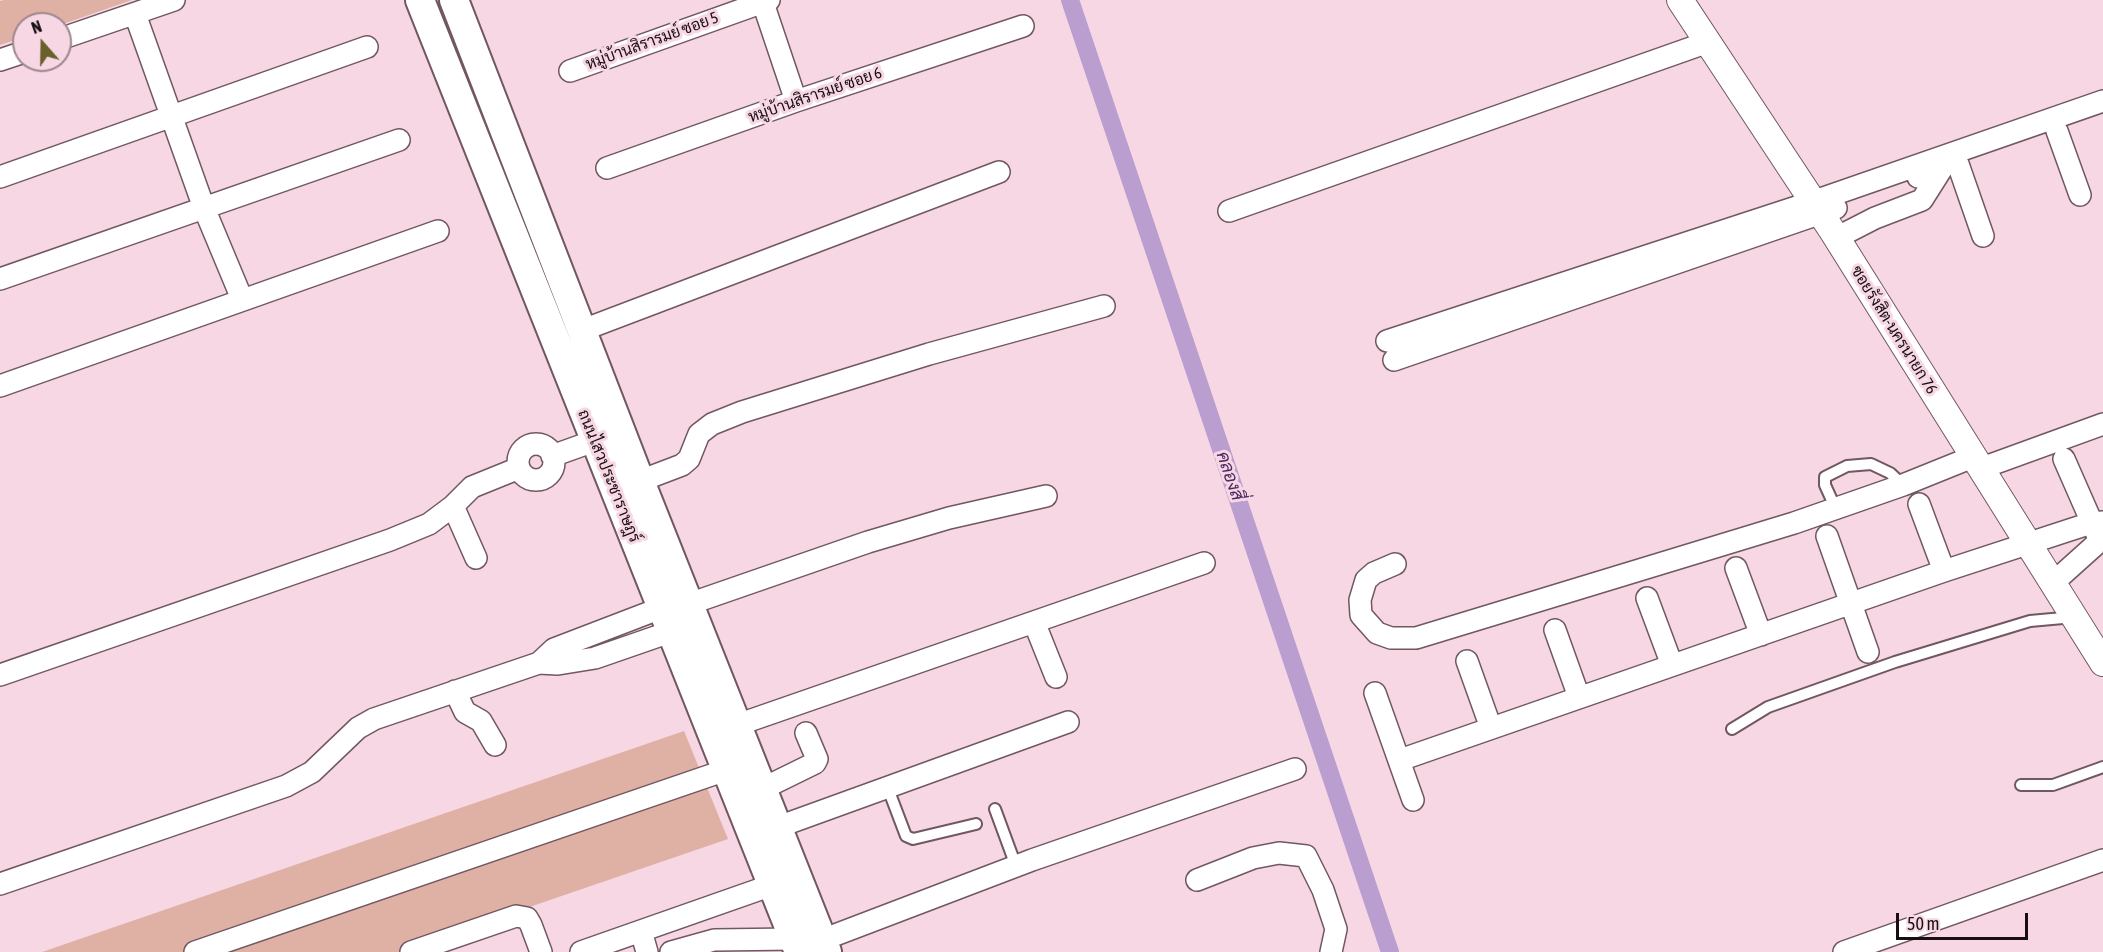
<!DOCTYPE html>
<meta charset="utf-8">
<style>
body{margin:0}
#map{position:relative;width:2103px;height:952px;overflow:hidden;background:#f6d7e3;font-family:"Asap Condensed",sans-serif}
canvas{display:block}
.north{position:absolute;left:12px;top:12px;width:60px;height:60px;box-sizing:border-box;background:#f6d7e3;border:2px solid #9e8790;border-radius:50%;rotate:340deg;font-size:16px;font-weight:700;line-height:24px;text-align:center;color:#190f13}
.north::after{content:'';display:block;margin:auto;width:21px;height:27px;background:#6a602c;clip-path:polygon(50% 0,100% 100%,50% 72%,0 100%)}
.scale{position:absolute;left:1896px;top:913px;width:132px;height:27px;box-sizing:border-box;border:3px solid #190f13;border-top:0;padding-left:8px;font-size:18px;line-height:21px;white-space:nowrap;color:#190f13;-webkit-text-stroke:4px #f6d7e3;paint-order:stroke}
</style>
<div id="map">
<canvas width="2103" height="952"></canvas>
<div class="north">N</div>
<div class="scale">50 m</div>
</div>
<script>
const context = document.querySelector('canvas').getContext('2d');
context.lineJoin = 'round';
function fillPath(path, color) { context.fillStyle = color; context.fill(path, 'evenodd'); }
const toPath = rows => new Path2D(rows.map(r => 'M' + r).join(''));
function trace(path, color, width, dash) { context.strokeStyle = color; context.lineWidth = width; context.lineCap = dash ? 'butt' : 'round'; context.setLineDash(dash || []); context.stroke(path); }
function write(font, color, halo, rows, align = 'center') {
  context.font = font + ' "Asap Condensed",Sarabun,sans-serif'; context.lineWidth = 6; context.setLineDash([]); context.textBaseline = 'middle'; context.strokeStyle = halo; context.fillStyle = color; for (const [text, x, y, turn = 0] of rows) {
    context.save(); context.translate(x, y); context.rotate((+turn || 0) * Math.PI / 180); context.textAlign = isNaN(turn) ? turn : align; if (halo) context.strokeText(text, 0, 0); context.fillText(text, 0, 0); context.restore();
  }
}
const green = toPath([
 [4,0,132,0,60,25,24,24,24,37,0,45,0,1],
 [684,731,728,839,398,952,42,952]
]);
const canal = toPath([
 [1070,0,1390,952]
]);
const service = toPath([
 [1835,507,1825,485,1825,477,1847,466,1871,464,1890,473,1903,485],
 [1732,729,1768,707,1895,662,2030,621,2074,617],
 [2021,785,2053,785,2103,767],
 [887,786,906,836,913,839,976,824],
 [995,809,1016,866]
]);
const minor = toPath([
 [762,0,796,101],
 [135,14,204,208,242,299],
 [60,39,174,0],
 [0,60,24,52],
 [570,71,769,0],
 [2057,131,2080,195],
 [1958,164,1983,236],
 [607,168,796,101,1023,26],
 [0,177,367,47],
 [1229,211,1708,42],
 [1836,238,1875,218,1922,200,1941,170,1918,177],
 [0,279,399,140],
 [583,330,999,172],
 [1387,341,1812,202,2103,101],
 [1394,360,1836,208],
 [0,386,438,231],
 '518 462a18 18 0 1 1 36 0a18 18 0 1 1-36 0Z',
 [552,456,594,441],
 [2064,459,2100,541],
 [1982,468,2103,424],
 [640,481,682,465,689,459,699,434,712,424,742,412,929,354,1104,306],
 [1919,504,1944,571],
 [453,506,476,558],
 [1827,536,1868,652],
 [1395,564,1374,573,1366,580,1360,600,1361,615,1377,633,1391,638,1416,638,1794,523,1903,485,1975,456],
 [1736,568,1761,635],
 [2054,582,2103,538],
 [1647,598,1672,665],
 [689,604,868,542,949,518,1046,496],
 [1034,622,1056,677],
 [1555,630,1579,697],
 [1467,661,1491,728],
 [539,663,554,649,661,608],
 [0,675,390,540,429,524,453,506,472,487,519,468],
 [455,691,465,712,481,721,495,745],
 [1375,693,1413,800],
 [737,725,1204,563],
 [1400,760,1944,571,2091,523,2103,522],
 [762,789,815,763,817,759,806,733],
 [778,827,1068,722],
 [1197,880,1253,858,1279,853,1306,856,1323,890,1336,929,1331,952],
 [0,884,286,786,312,772,358,728,374,719,539,663,558,664,595,658,670,632],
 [641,931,647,952],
 [822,940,1032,860,1295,769],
 [195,952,726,770],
 [411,952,516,916,527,918,531,925,541,952],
 [581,952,772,885],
 [671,952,714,940,794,939],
 [1844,952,2103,860]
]);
const tertiary = toPath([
 [1680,0,1833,232,2103,663]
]);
const secondary = toPath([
 [420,0,799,952],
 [454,0,640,481,827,952]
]);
const streetNames = [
 ["หมู่บ้านสิรารมย์ ซอย 5",652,41,-20],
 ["หมู่บ้านสิรารมย์ ซอย 6",815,95,-19],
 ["ซอยรังสิต-นครนายก 76",1894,330,58],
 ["ถนนไสวประชาราษฎร์",609,476,68]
];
const waterNames = [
 ["คลองสี่",1230,476,71]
];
fillPath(green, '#dfb0a4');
trace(canal, '#b99ecf', 18);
trace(service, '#715761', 14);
trace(minor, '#715761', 24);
trace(tertiary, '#715761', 28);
trace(secondary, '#715761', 32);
trace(service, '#fff', 10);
trace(minor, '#fff', 21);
trace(tertiary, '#fff', 26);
trace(secondary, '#fff', 28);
write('16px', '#190f13', '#f6d7e3', streetNames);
write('italic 18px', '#4b2764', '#f6d7e3', waterNames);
</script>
